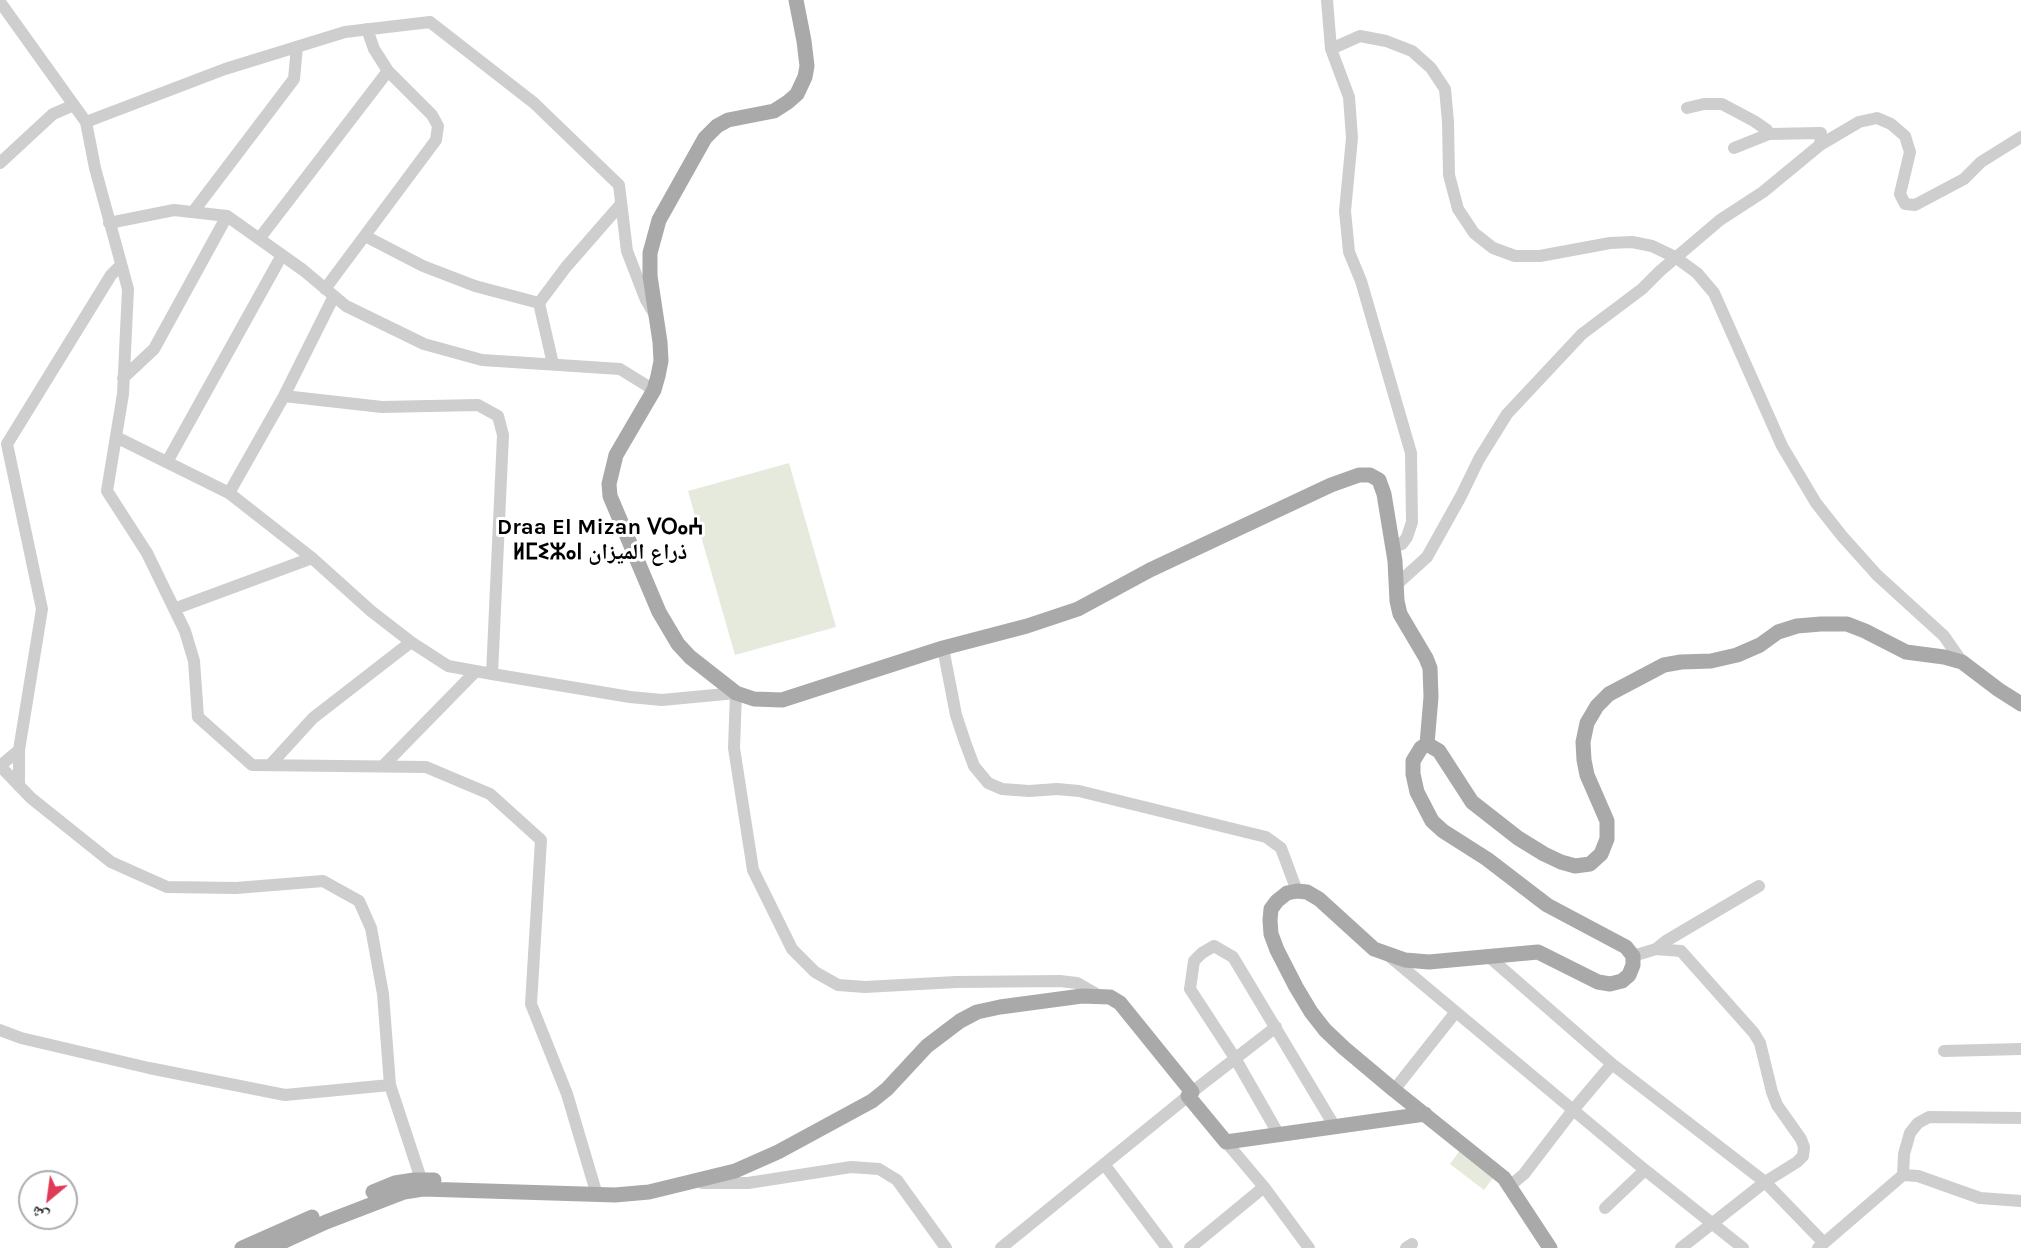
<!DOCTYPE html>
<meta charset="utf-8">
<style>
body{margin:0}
#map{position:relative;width:2021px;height:1248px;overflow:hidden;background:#fff;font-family:Karla,"Noto Naskh Arabic",sans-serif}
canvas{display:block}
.north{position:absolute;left:18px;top:1170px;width:60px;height:60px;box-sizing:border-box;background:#fff;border:2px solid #adadad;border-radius:50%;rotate:209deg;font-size:16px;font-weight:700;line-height:24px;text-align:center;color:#313131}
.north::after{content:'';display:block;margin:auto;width:21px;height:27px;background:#e03b56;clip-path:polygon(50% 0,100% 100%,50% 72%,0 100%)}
</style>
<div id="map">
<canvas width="2021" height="1248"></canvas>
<div class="north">ش</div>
</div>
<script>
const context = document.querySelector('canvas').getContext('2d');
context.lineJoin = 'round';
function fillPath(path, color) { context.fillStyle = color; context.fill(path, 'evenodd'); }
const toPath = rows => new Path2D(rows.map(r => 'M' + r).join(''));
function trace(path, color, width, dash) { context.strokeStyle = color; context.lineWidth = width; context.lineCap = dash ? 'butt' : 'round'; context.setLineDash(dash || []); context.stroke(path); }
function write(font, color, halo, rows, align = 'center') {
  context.font = font + ' Karla,"Noto Naskh Arabic","Noto Sans Tifinagh",sans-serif'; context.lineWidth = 6; context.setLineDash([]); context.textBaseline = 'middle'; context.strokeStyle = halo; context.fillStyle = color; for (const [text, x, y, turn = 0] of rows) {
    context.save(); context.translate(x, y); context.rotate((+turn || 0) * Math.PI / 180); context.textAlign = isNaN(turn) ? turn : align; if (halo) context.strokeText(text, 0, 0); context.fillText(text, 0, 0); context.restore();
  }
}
const green = toPath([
 [789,463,836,627,735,655,688,491],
 [1461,1149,1495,1175,1484,1190,1450,1164]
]);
const minor = toPath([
 [1327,0,1331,49,1349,97,1352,138,1345,211,1349,252,1361,281,1411,453,1412,522,1407,537,1402,544,1392,547],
 [0,2,86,122],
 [1331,49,1360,36,1386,41,1412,51,1431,68,1445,89,1448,122,1449,175,1458,209,1474,233,1493,248,1515,256,1540,256,1610,243,1632,242,1652,246,1675,257,1697,273,1714,293,1782,446,1816,503,1842,536,1877,575,1944,636,1962,662],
 [1687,108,1704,104,1722,104,1754,121,1767,130,1769,134,1821,133,1820,145],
 [1734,148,1769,134],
 [0,163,53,114,74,105],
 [193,212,294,79,297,47],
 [109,223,174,210,227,216,303,270,346,306,424,344,482,360,620,369,654,390],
 [365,236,423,266,475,286,539,303,553,364],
 [259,239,388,71],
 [325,289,436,140,438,126,432,115,388,71,374,49,367,29],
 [539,303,566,267,621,204],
 [123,378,154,349,227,216],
 [284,396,334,296],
 [116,437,229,493],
 [167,462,282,255],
 [1396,585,1427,557,1461,496,1479,459,1507,414,1582,334,1642,289,1660,271,1720,220,1763,192,1820,145,1859,122,1877,118,1891,124,1905,136,1910,152,1900,194,1905,204,1915,205,1964,179,1981,162,2021,137],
 [174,609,312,558],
 [943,648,956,715,965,742,974,766,988,783,1002,789,1029,791,1057,789,1079,791,1266,837,1281,848,1297,891],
 [492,674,630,697,662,700,736,693,734,748,753,870,792,949,815,972,838,985,865,987,956,982,1060,981,1077,983,1098,995],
 [19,750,42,609,7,444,111,275,121,265],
 [271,764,313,718,411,642,448,666,492,674,503,435,498,416,478,405,382,407,284,396,229,493,312,558,371,611,411,642],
 [0,766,31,798,111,862,167,887,236,888,323,881,359,901,371,928,383,994,390,1085],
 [0,766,19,750,19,786],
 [383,766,476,671],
 [1656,949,1666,941,1759,886],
 [1389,956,1645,1170,1743,1248],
 [1488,956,1612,1064,1765,1182,1824,1243,1818,1248],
 [1633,956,1656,949,1681,951,1754,1033,1760,1043,1772,1092,1777,1105,1801,1139,1804,1147,1803,1156,1797,1162,1765,1182,1681,1248],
 [0,1030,21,1038,149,1068,285,1095,390,1085,421,1179],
 [1944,1051,2021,1049],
 [1394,1090,1455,1013],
 [1192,1092,1276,1027],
 [1279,1135,1235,1058,1190,989,1194,961,1202,953,1214,946,1233,957,1335,1127],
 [1226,1142,1264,1187,1309,1248],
 [1104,1164,1167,1248],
 [1903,1175,1904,1154,1910,1133,1918,1123,1929,1117,2021,1118],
 [702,1183,748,1183,851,1167,879,1169,897,1180,946,1248],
 [1511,1185,1524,1174,1573,1110,1612,1064],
 [597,1195,567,1094,531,1004,541,840,490,794,426,767,252,765,198,717,194,661,185,631,147,553,107,491,123,394,128,289,95,168,86,122,225,69,345,32,430,22,534,103,619,185,627,251,646,300,655,315],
 [1605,1208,1645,1170],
 [1824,1243,1903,1175,1918,1176,1980,1198,2021,1201],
 [1001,1248,1188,1096],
 [1190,1248,1264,1187],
 [1406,1248,1412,1244]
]);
const major = toPath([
 [796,0,804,41,807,66,805,77,797,94,788,102,774,111,728,120,717,126,705,138,659,220,650,253,650,276,660,342,661,361,658,376,654,390,616,455,609,484,610,496,659,612,678,644,690,657,736,693,754,699,782,700,943,648,1027,626,1078,609,1150,570,1331,485,1359,475,1370,475,1379,480,1384,494,1395,561,1397,601,1400,614,1426,658,1430,668,1431,697,1427,744],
 [373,1192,395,1183,414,1180,434,1180],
 [242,1248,312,1217],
 [269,1248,326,1222,404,1192,423,1189,615,1195,649,1192,735,1171,778,1152,872,1101,887,1089,927,1046,960,1021,977,1012,1000,1007,1082,996,1110,997,1120,1003,1192,1092,1188,1096,1226,1142,1425,1114],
 [1550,1248,1504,1178,1394,1090,1344,1048,1325,1030,1311,1012,1296,987,1277,950,1271,934,1270,920,1271,909,1277,901,1287,893,1297,891,1307,892,1319,899,1374,949,1405,960,1429,962,1538,952,1598,982,1610,984,1622,981,1629,975,1633,965,1633,956,1626,947,1547,905,1487,859,1443,831,1432,821,1417,792,1413,774,1413,761,1421,748,1427,744,1439,751,1472,802,1518,838,1544,854,1561,862,1575,866,1590,864,1601,854,1607,839,1607,821,1587,775,1584,760,1583,742,1587,723,1597,706,1609,694,1664,665,1681,662,1711,661,1737,655,1760,645,1778,632,1797,626,1821,624,1847,624,1865,631,1906,652,1944,657,1962,662,1999,690,2021,704]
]);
const districtNames = [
 ["Draa El Mizan ⴸⵔⴰⵄ",600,528],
 ["ⵍⵎⵉⵣⴰⵏ ذراع الميزان",600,553]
];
fillPath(green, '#e5eadd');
trace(minor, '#cecece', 12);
trace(major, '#a9a9a9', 15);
write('bold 22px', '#000', '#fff', districtNames);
</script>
